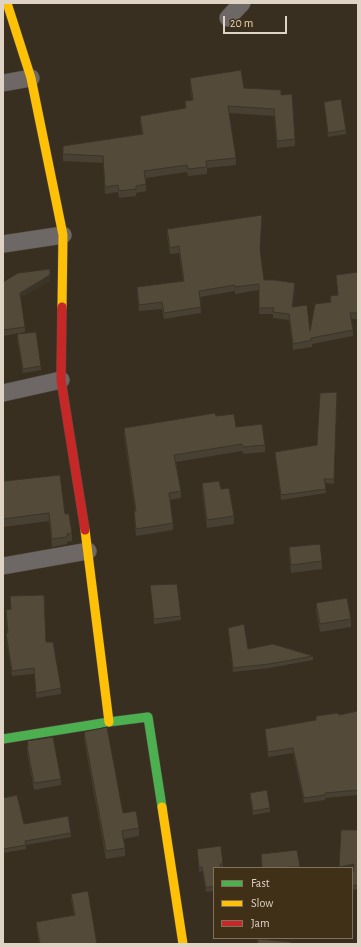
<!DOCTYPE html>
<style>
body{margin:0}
#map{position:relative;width:361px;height:947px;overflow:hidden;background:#382f21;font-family:"Alegreya Sans",sans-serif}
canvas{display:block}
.frame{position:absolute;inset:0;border:4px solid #ded3c5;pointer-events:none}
.legend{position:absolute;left:213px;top:867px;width:140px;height:72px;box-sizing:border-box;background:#413018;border:1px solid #80715d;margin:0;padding:5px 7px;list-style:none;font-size:12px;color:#ded3c5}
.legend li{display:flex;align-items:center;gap:8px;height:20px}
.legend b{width:20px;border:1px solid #80715d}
.scale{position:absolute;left:223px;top:16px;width:64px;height:18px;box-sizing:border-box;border:2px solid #ded3c5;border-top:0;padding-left:5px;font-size:12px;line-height:14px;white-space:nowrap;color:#ded3c5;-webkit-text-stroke:3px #413018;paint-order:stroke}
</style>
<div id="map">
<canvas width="361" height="947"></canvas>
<div class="frame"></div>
<ul class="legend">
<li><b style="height:5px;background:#4caf50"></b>Fast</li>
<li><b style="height:5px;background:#ffc107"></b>Slow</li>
<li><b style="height:5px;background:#c62828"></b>Jam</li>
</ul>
<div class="scale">20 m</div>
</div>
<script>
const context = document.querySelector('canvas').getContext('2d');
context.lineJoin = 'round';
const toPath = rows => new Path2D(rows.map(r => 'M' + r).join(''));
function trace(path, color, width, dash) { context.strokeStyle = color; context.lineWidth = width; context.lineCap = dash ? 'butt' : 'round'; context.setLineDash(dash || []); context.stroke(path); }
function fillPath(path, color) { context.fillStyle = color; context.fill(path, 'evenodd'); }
const street = toPath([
 [228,18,242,3],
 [3,83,31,78],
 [3,244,63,235],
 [3,393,61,380],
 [3,566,88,551]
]);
const fast = toPath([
 [3,739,109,722,148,717,162,807]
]);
const slow = toPath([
 [7,3,31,78,63,235,62,307],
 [85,530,109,722],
 [162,807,183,944]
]);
const jam = toPath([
 [62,307,61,380,85,530]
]);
const wall = toPath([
 [190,78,281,95,295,139,295,146,277,148,274,116,229,113,236,158,236,165,207,168,207,174,188,176,187,172,146,178,146,191,136,193,136,196,119,198,118,192,105,194,103,163,63,161,63,146,142,134,140,123,140,116,185,108,185,101,192,100,190,85],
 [324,102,346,130,346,134,328,137],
 [262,221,260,251,264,280,295,289,293,307,310,331,330,302,330,296,338,295,336,275,358,272,358,319,351,319,353,330,353,336,312,344,312,347,293,350,289,320,273,318,273,314,259,314,259,290,235,294,235,291,200,297,201,313,164,319,162,309,139,311,137,293,137,287,183,281,179,253,170,254,167,235,167,229],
 [50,269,50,281,20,298,25,327,25,332,3,336,3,282],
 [17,334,41,366,41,370,23,373,17,339],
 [337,392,334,484,325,483,326,493,281,500,275,456,275,452,317,445],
 [216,416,236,427,265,445,265,452,243,454,242,451,176,462,181,491,181,498,170,500,173,523,173,530,136,536,134,518,134,511,135,511,124,435,124,428],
 [3,464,5,481,65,514,72,533,72,541,67,542,67,544,52,547,49,521,3,527],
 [202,483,221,489,234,516,234,524,207,528,202,491],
 [289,547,322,561,322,569,291,573,289,555],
 [150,585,181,616,181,620,154,624],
 [10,596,61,688,61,694,36,698,34,674,12,676,6,638,6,633,7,633,6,615,6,610,11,609],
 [316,603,351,619,351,627,320,632,316,611],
 [228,628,248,649,313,656,313,660,269,668,233,672],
 [358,711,358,795,325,798,325,800,304,803,293,753,268,757,265,733,265,729,316,720,316,716,339,715],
 [84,732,123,813,139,828,139,836,123,839,125,848,125,856,106,859,84,739],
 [27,741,61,779,61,785,34,790,27,752],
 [250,793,270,808,270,812,253,815,250,798],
 [3,798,24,824,71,833,71,837,26,845,26,849,3,853],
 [358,830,358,889,352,890,352,878,353,868,339,868],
 [197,849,223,864,223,868,214,868,214,891,206,892,202,871,199,872],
 [71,894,97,944,39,944,36,927,36,922,74,915,71,900]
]);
const shadedWall = toPath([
 [262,215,262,221,260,255,260,249],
 [50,275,50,281,20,298,20,293],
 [295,283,295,289,292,313,292,307],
 [354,864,354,868,339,868,339,867]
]);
const building = toPath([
 [241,70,244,88,281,90,281,95,292,94,295,139,277,141,274,109,228,106,236,158,206,161,207,167,188,169,187,165,144,171,146,184,136,186,136,189,119,191,118,185,105,187,103,156,63,154,63,146,143,134,140,116,186,108,185,101,193,100,190,78,241,70],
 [341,99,346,130,328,133,324,102,341,99],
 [262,215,260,249,264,280,275,280,295,283,292,307,307,305,310,331,315,304,331,302,330,296,338,295,336,275,358,272,358,313,350,313,353,330,311,338,312,340,293,344,289,314,273,312,274,308,259,308,259,284,235,287,235,285,199,291,201,307,164,313,162,302,139,305,137,287,184,281,179,246,170,248,167,229,262,215],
 [50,269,50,275,20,293,25,327,3,330,3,282,18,273,50,269],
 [36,332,41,366,23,369,17,334,36,332],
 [337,392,334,479,324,479,326,489,281,495,275,452,317,445,320,393,337,392],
 [215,413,216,416,234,414,236,427,262,424,265,445,243,447,242,444,174,455,181,491,169,493,173,523,136,529,134,511,136,511,124,428,215,413],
 [3,464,5,481,60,475,65,514,69,514,72,533,67,534,67,537,52,539,49,513,3,519,3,464],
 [219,481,221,489,229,488,234,516,207,520,202,483,219,481],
 [320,544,322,561,291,565,289,547,320,544],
 [177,584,181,616,154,619,150,585,177,584],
 [44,595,46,642,53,642,61,688,36,693,34,668,12,671,6,633,8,633,6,610,11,609,10,596,44,595],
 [347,598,351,619,320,624,316,603,347,598],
 [244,624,248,649,273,644,313,656,269,664,233,668,228,628,244,624],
 [358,711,358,790,325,793,325,795,304,798,293,748,268,752,265,729,316,720,316,716,338,713,339,715,358,711],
 [107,727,123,813,136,811,139,828,122,831,125,848,106,851,84,732,107,727],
 [53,737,61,779,34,783,27,746,28,746,27,741,53,737],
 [267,790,270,808,253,811,250,793,267,790],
 [17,795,24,824,68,816,71,833,25,841,26,845,3,849,3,798,17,795],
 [341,830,358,830,358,885,352,886,352,878,354,864,339,867,341,830],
 [221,846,223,864,220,864,221,868,214,868,214,886,206,888,202,867,199,868,197,849,221,846],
 [297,850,300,867,262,868,261,854,297,850],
 [88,891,97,944,40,944,36,922,75,915,71,894,88,891],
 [258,939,291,942,291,944,257,944,258,939]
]);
trace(street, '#544c40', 18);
trace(fast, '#544c40', 10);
trace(slow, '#544c40', 10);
trace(jam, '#544c40', 10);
trace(street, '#6d6765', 17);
trace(fast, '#4caf50', 9);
trace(slow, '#ffc107', 9);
trace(jam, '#c62828', 9);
fillPath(wall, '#484032');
fillPath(shadedWall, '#3b3429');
fillPath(building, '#544a3a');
trace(building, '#3b3429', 1);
</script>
